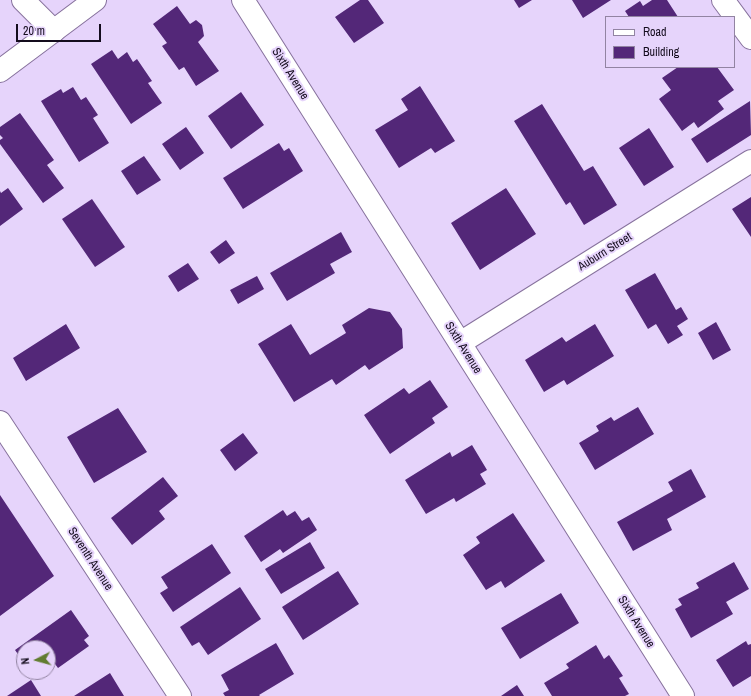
<!DOCTYPE html>
<style>
body{margin:0}
#map{position:relative;width:751px;height:696px;overflow:hidden;background:#e6d4fb;font-family:"Archivo Narrow",sans-serif}
canvas{display:block}
.legend{position:absolute;left:605px;top:16px;width:130px;height:52px;box-sizing:border-box;background:#e6d4fb;border:1px solid #9284a2;margin:0;padding:5px 7px;list-style:none;font-size:12px;color:#140c1d}
.legend li{display:flex;align-items:center;gap:8px;height:20px}
.legend b{width:20px;border:1px solid #9284a2}
.north{position:absolute;left:16px;top:640px;width:40px;height:40px;box-sizing:border-box;background:#e6d4fb;border:1px solid #9284a2;border-radius:50%;rotate:264deg;font-size:11px;font-weight:700;line-height:16px;text-align:center;color:#140c1d}
.north::after{content:'';display:block;margin:auto;width:14px;height:18px;background:#617c30;clip-path:polygon(50% 0,100% 100%,50% 72%,0 100%)}
.scale{position:absolute;left:16px;top:24px;width:85px;height:18px;box-sizing:border-box;border:2px solid #140c1d;border-top:0;padding-left:5px;font-size:12px;line-height:14px;white-space:nowrap;color:#140c1d;-webkit-text-stroke:3px #e6d4fb;paint-order:stroke}
</style>
<div id="map">
<canvas width="751" height="696"></canvas>
<ul class="legend">
<li><b style="height:5px;background:#fff"></b>Road</li>
<li><b style="height:11px;background:#532778"></b>Building</li>
</ul>
<div class="north">N</div>
<div class="scale">20 m</div>
</div>
<script>
const context = document.querySelector('canvas').getContext('2d');
context.lineJoin = 'round';
function fillPath(path, color) { context.fillStyle = color; context.fill(path, 'evenodd'); }
const toPath = rows => new Path2D(rows.map(r => 'M' + r).join(''));
function trace(path, color, width, dash) { context.strokeStyle = color; context.lineWidth = width; context.lineCap = dash ? 'butt' : 'round'; context.setLineDash(dash || []); context.stroke(path); }
function write(font, color, halo, rows, align = 'center') {
  context.font = font + ' "Archivo Narrow",sans-serif'; context.lineWidth = 4; context.setLineDash([]); context.textBaseline = 'middle'; context.strokeStyle = halo; context.fillStyle = color; for (const [text, x, y, turn = 0] of rows) {
    context.save(); context.translate(x, y); context.rotate((+turn || 0) * Math.PI / 180); context.textAlign = isNaN(turn) ? turn : align; if (halo) context.strokeText(text, 0, 0); context.fillText(text, 0, 0); context.restore();
  }
}
const building = toPath([
 [360,0,368,0,384,23,354,43,335,17],
 [514,0,532,0,519,8],
 [572,0,611,0,583,18],
 [652,0,667,0,678,17,629,17,625,11,640,1,643,6],
 [177,6,190,24,196,20,202,25,204,36,198,42,219,71,196,86,184,67,179,70,162,46,167,43,153,24],
 [112,50,118,59,127,52,133,62,137,59,152,81,148,83,162,103,131,124,91,64],
 [678,67,717,67,734,90,718,101,724,109,698,128,694,122,682,131,659,99,671,90,662,78],
 [420,86,455,141,435,153,431,148,399,168,375,130,408,110,401,99],
 [73,87,81,100,86,97,98,115,93,118,109,143,79,162,41,101,61,89,63,93],
 [241,92,264,125,231,149,208,116],
 [750,101,751,135,707,163,691,139],
 [542,104,584,171,593,166,617,205,584,225,570,202,566,205,514,121],
 [20,113,54,160,47,165,64,188,43,203,0,144,0,140,3,138,0,135,0,127],
 [186,127,204,153,180,170,162,144],
 [649,128,674,167,644,186,619,148],
 [279,143,284,151,289,148,303,171,243,209,223,178],
 [144,156,161,180,137,195,121,171],
 [8,188,23,209,0,226,0,191,1,193],
 [506,188,536,234,480,270,451,223],
 [751,197,751,237,732,209],
 [92,199,125,247,95,267,62,219],
 [341,232,352,252,330,264,335,273,287,301,270,273],
 [226,240,235,253,219,264,210,252],
 [188,263,199,279,178,292,168,276],
 [655,273,676,310,681,307,688,319,677,326,683,335,668,344,656,324,648,329,625,290],
 [257,276,264,289,238,304,230,290],
 [369,308,390,312,402,329,403,348,369,370,365,365,336,385,332,379,294,402,258,344,291,324,310,355,346,333,342,325],
 [716,322,731,350,713,360,698,333],
 [66,324,80,348,26,381,13,358],
 [595,324,614,356,567,385,564,380,544,392,525,360,562,337,566,342],
 [430,380,448,407,432,418,435,423,390,454,364,415,404,388,409,394],
 [638,407,654,434,595,470,579,443,599,431,596,426,611,417,614,421],
 [118,408,147,452,94,483,67,437],
 [243,433,258,453,235,471,220,450],
 [472,445,487,470,480,474,486,484,456,502,454,498,426,514,405,480,450,452,452,457],
 [691,469,706,497,667,519,672,530,633,551,617,522,673,491,668,482],
 [163,477,178,496,159,511,165,519,132,545,111,518],
 [0,495,54,576,0,616],
 [283,510,287,516,295,511,302,521,309,517,317,530,283,553,280,549,261,562,244,536],
 [513,513,545,561,505,588,501,581,486,590,463,555,480,543,476,537],
 [310,542,325,568,281,594,265,569],
 [212,544,231,573,173,612,160,593,168,588,161,577],
 [734,562,749,589,726,602,733,614,691,638,675,609,682,605,678,599,699,588,696,583],
 [338,571,359,604,303,640,282,607],
 [240,587,261,619,208,655,199,642,192,646,180,627],
 [561,593,579,623,520,659,501,628],
 [71,610,89,636,84,640,89,646,58,668,55,664,48,669,48,648,24,648,24,663,15,650],
 [746,641,748,645,751,644,751,676,733,687,716,660],
 [276,643,294,674,259,695,260,696,225,696,223,693,229,690,221,675],
 [596,645,604,659,609,655,623,676,619,678,629,694,625,696,552,696,544,683,569,668,566,664],
 [110,673,124,696,74,696],
 [31,680,41,696,7,696],
 [517,685,524,696,501,696]
]);
const street = toPath([
 [23,0,54,31],
 [243,0,683,696],
 [723,0,751,38],
 [460,343,751,161],
 [0,422,180,696]
]);
const primary = toPath([
 [0,71,95,0]
]);
const streetNames = [
 ["Sixth Avenue",290,74,58],
 ["Auburn Street",605,252,-32],
 ["Sixth Avenue",463,348,58],
 ["Seventh Avenue",90,559,57],
 ["Sixth Avenue",636,622,58]
];
fillPath(building, '#532778');
trace(street, '#87729d', 24);
trace(primary, '#87729d', 24);
trace(street, '#fff', 22);
trace(primary, '#fff', 22);
write('12px', '#140c1d', '#e6d4fb', streetNames);
</script>
